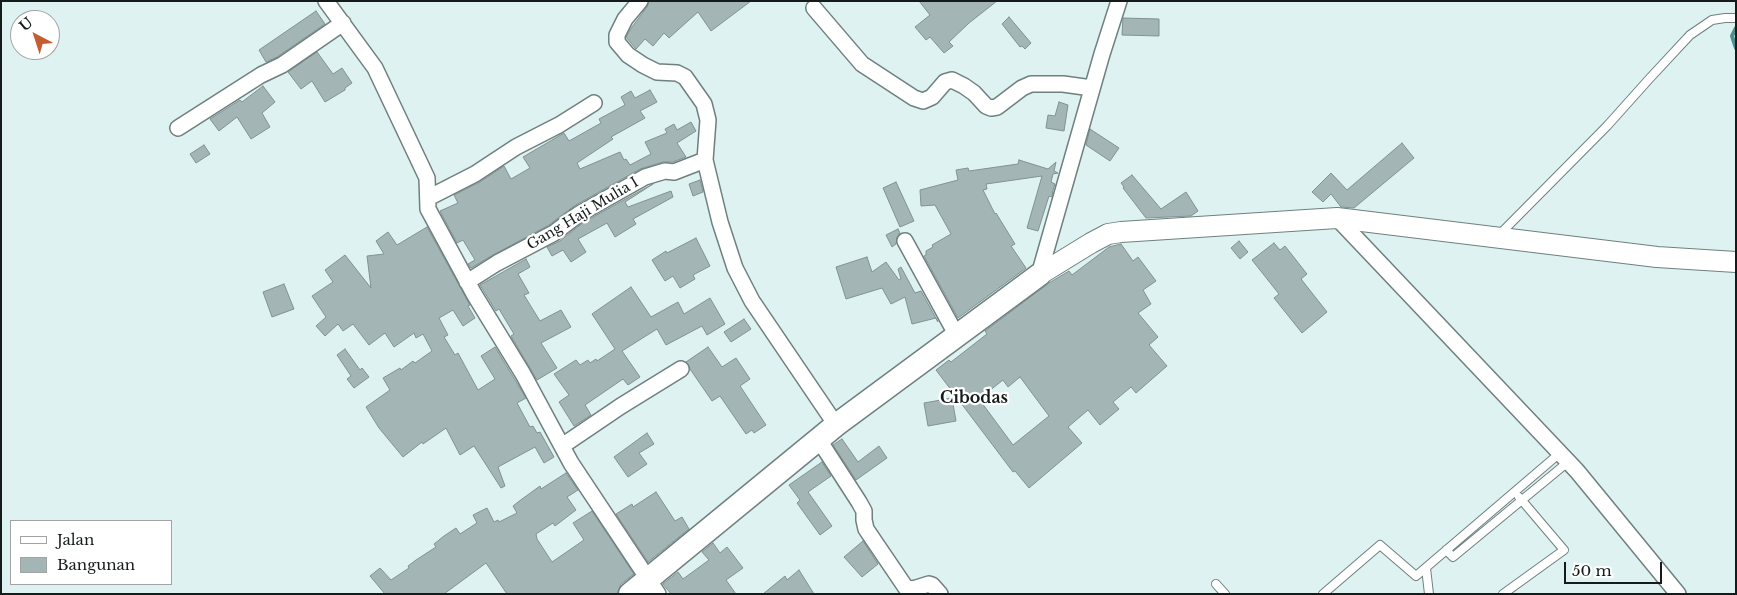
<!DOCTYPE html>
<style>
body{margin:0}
#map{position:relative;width:1737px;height:595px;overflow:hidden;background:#def2f1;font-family:"Libre Baskerville",serif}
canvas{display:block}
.frame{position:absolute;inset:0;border:2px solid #141b1a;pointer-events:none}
.legend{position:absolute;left:10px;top:520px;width:162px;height:65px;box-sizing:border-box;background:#fff;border:1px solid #a1a4a3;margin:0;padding:6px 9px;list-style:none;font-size:15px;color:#141b1a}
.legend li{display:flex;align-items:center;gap:10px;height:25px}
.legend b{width:25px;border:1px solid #a1a4a3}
.north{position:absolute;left:10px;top:10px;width:50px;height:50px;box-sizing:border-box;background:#fff;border:1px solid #a1a4a3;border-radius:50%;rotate:320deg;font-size:14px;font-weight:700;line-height:20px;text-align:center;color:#141b1a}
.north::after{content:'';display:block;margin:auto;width:18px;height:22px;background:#c45d2f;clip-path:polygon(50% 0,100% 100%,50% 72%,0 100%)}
.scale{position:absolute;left:1564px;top:562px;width:98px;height:22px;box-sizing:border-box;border:2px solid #141b1a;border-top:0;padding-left:6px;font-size:15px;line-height:18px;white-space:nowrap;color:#141b1a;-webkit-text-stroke:4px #fff;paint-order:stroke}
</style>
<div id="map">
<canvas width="1737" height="595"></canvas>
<div class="frame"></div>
<ul class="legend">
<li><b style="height:6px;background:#fff"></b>Jalan</li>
<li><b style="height:14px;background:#a3b5b5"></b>Bangunan</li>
</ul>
<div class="north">U</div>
<div class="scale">50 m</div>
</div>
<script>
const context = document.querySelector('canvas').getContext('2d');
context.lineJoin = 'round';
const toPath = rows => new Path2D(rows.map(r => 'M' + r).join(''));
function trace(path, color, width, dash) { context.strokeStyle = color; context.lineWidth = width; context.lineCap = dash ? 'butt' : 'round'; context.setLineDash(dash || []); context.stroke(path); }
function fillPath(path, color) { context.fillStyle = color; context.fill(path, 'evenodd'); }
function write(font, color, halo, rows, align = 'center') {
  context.font = font + ' "Libre Baskerville",serif'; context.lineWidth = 4.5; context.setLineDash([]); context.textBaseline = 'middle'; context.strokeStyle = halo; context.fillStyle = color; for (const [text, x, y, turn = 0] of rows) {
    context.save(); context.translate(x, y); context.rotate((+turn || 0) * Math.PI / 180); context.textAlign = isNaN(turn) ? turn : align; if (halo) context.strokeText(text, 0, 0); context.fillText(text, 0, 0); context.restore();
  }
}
const stream = toPath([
 [1736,28,1732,36,1736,48]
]);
const building = toPath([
 [649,1,751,1,711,31,698,12,669,38,664,33,653,46,645,39,636,49,626,37,632,27,647,7,649,1],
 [919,1,997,1,969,23,949,42,953,46,944,53,930,37,926,40,915,27,930,15,919,1],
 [316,11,325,24,277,57,266,62,259,50,316,11],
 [1009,17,1031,43,1025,49,1022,46,1020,47,1002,24,1009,17],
 [1123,18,1159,19,1159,36,1122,35,1123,18],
 [317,52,333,74,342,68,352,83,345,88,345,90,325,102,312,81,301,89,288,72,317,52],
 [263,86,275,102,262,113,270,127,251,139,237,117,219,131,210,119,240,100,242,102,263,86],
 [650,90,657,102,640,111,645,118,611,137,613,139,577,163,580,169,620,152,624,160,626,159,630,165,651,154,645,142,667,133,665,129,674,124,677,130,691,122,696,131,677,143,686,157,673,162,663,162,640,169,574,206,549,225,493,255,471,268,468,264,475,260,463,240,457,243,440,211,458,203,454,195,480,182,504,166,511,179,530,168,523,157,564,133,569,141,601,123,599,119,625,105,621,97,631,91,635,98,650,90],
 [1059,102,1068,105,1064,131,1046,128,1048,115,1055,116,1059,102],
 [1090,129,1119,148,1110,161,1086,145,1090,129],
 [1402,143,1414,158,1354,208,1341,207,1331,194,1323,202,1312,192,1331,173,1347,190,1402,143],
 [204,145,210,154,196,163,190,154,204,145],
 [1019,160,1048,169,1056,162,1054,171,1058,173,1053,174,1051,182,1055,184,1053,190,1052,197,1049,196,1038,231,1027,228,1042,176,986,184,987,189,983,190,995,214,996,213,1015,244,1011,246,1026,268,958,318,924,256,926,255,926,251,933,247,932,245,951,234,935,205,921,206,920,190,958,180,956,170,968,168,969,171,1018,164,1019,160],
 [1132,175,1161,209,1186,192,1198,211,1191,216,1146,218,1123,188,1124,187,1121,183,1132,175],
 [700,180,703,192,693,196,689,184,700,180],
 [896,182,914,221,900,227,883,188,896,182],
 [653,184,625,202,628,207,671,191,673,197,633,219,636,224,615,237,607,223,578,239,586,252,571,262,563,250,552,256,547,247,560,241,584,222,653,184],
 [427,227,470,305,468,306,475,318,463,326,453,310,439,318,448,335,444,337,455,355,458,353,478,390,495,379,481,356,495,347,526,398,517,403,530,427,533,426,537,433,540,432,554,457,544,463,535,447,498,467,505,486,501,488,474,446,460,455,446,428,423,444,422,442,403,457,379,428,366,407,390,390,383,378,400,368,401,370,413,361,415,363,432,351,423,334,416,338,414,333,394,347,385,333,369,345,353,324,343,331,338,324,325,336,316,326,326,317,312,296,333,282,325,270,345,255,371,288,367,256,384,254,376,241,388,232,397,245,427,227],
 [898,229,900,233,897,237,896,244,892,247,886,235,898,229],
 [696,238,710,266,693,275,695,279,680,288,673,276,665,281,652,260,666,251,667,253,696,238],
 [1239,241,1248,252,1240,259,1231,248,1239,241],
 [1274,243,1280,250,1285,246,1307,274,1301,279,1327,312,1302,333,1274,298,1279,294,1252,260,1274,243],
 [1121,244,1133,261,1138,257,1156,281,1143,290,1151,304,1138,313,1158,337,1149,345,1167,366,1136,393,1131,387,1113,402,1119,409,1100,425,1088,410,1068,427,1082,443,1029,488,1015,471,1013,472,936,370,949,360,951,362,987,334,985,331,1049,283,1069,271,1072,275,1109,247,1121,244],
 [1020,377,1049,416,1013,445,979,399,1003,380,1008,387,1020,377],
 [867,257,872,272,886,262,899,280,901,279,898,269,901,267,915,293,921,291,938,322,936,318,912,324,905,297,891,304,882,288,846,299,836,267,867,257],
 [526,259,530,267,518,274,529,293,524,295,540,321,561,310,571,327,541,343,557,368,537,380,511,336,514,334,499,309,496,311,480,285,526,259],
 [284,284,294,309,272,317,263,292,284,284],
 [631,287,651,317,678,302,684,314,710,298,725,324,707,335,702,326,666,345,657,329,622,351,640,377,628,385,623,379,585,405,591,415,574,426,559,402,569,395,554,374,576,360,580,365,588,360,590,363,596,359,597,361,615,349,592,314,631,287],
 [744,319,751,329,731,342,724,332,744,319],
 [708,347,722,367,736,358,750,379,740,386,766,425,754,433,752,430,746,434,720,396,712,401,690,369,686,362,708,347],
 [345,349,360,370,362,368,369,377,354,388,347,379,351,376,337,355,345,349],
 [952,398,956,421,928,426,924,403,952,398],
 [647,433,654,444,639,453,647,464,628,477,614,457,647,433],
 [842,439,858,462,879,446,887,458,856,480,833,445,842,439],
 [822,462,831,476,808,492,832,526,820,535,797,503,800,500,789,485,822,462],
 [566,473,578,490,567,497,576,510,555,526,553,523,536,534,537,539,552,562,584,540,573,523,592,511,634,574,621,584,617,594,507,594,486,563,444,594,385,594,370,576,380,568,391,580,409,568,408,566,416,560,436,547,434,544,444,536,456,528,460,534,477,523,473,515,487,508,494,522,498,520,499,522,517,513,513,506,522,499,540,486,541,489,566,473],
 [656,492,675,521,682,517,689,529,648,562,616,514,632,504,633,507,656,492],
 [863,541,878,564,862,577,844,557,863,541],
 [713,543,720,553,727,547,743,568,726,580,736,594,671,594,663,584,678,572,683,579,709,560,702,552,713,543],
 [799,570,814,594,763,594,785,576,787,580,799,570]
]);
const service = toPath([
 [1499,235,1607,126,1650,78,1690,35,1712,20,1725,18,1736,18],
 [1446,550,1453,557,1568,462],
 [1426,568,1429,594],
 [1216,584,1225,594],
 [1323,594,1380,545,1416,576,1560,453],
 [1503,594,1564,550,1519,497]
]);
const minor = toPath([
 [326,1,375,68,427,178,428,209,474,294,523,374,571,463,658,594],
 [640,1,625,19,617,35,617,42,628,55,643,65,657,72,677,73,685,77,704,104,708,120,705,160,720,222,735,268,752,301,836,425],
 [814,8,862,64,914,98,923,101,932,97,945,82,952,80,964,86,974,93,986,106,991,108,997,107,1022,88,1031,84,1063,84,1092,88],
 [178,128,261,75,282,65,343,23],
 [428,198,475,174,516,147,559,125,594,103],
 [1337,218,1577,471,1678,594],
 [905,241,957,336],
 [1039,275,1102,54,1119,1],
 [467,282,497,263,554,233,579,214,645,177,665,171,674,172,705,160],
 [819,440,859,502,864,511,864,520,866,529,906,588,913,589,929,584,932,585,940,594],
 [562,446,621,406,681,369]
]);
const tertiary = toPath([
 [1039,275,1091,243,1108,234,1121,232,1337,218,1657,257,1736,262]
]);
const secondary = toPath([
 [630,594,836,425,1039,275]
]);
const streetNames = [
 ["Gang Haji Mulia I",583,214,-31]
];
const quarterNames = [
 ["Cibodas",974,398]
];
trace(stream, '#4e918e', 4);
fillPath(building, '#a3b5b5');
trace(building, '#809291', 1);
trace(service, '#6e807f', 10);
trace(minor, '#6e807f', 18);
trace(tertiary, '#6e807f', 22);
trace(secondary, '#6e807f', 25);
trace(service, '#fff', 8);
trace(minor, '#fff', 15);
trace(tertiary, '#fff', 20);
trace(secondary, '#fff', 22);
write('14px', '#141b1a', '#fff', streetNames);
write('bold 16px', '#141b1a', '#fff', quarterNames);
</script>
